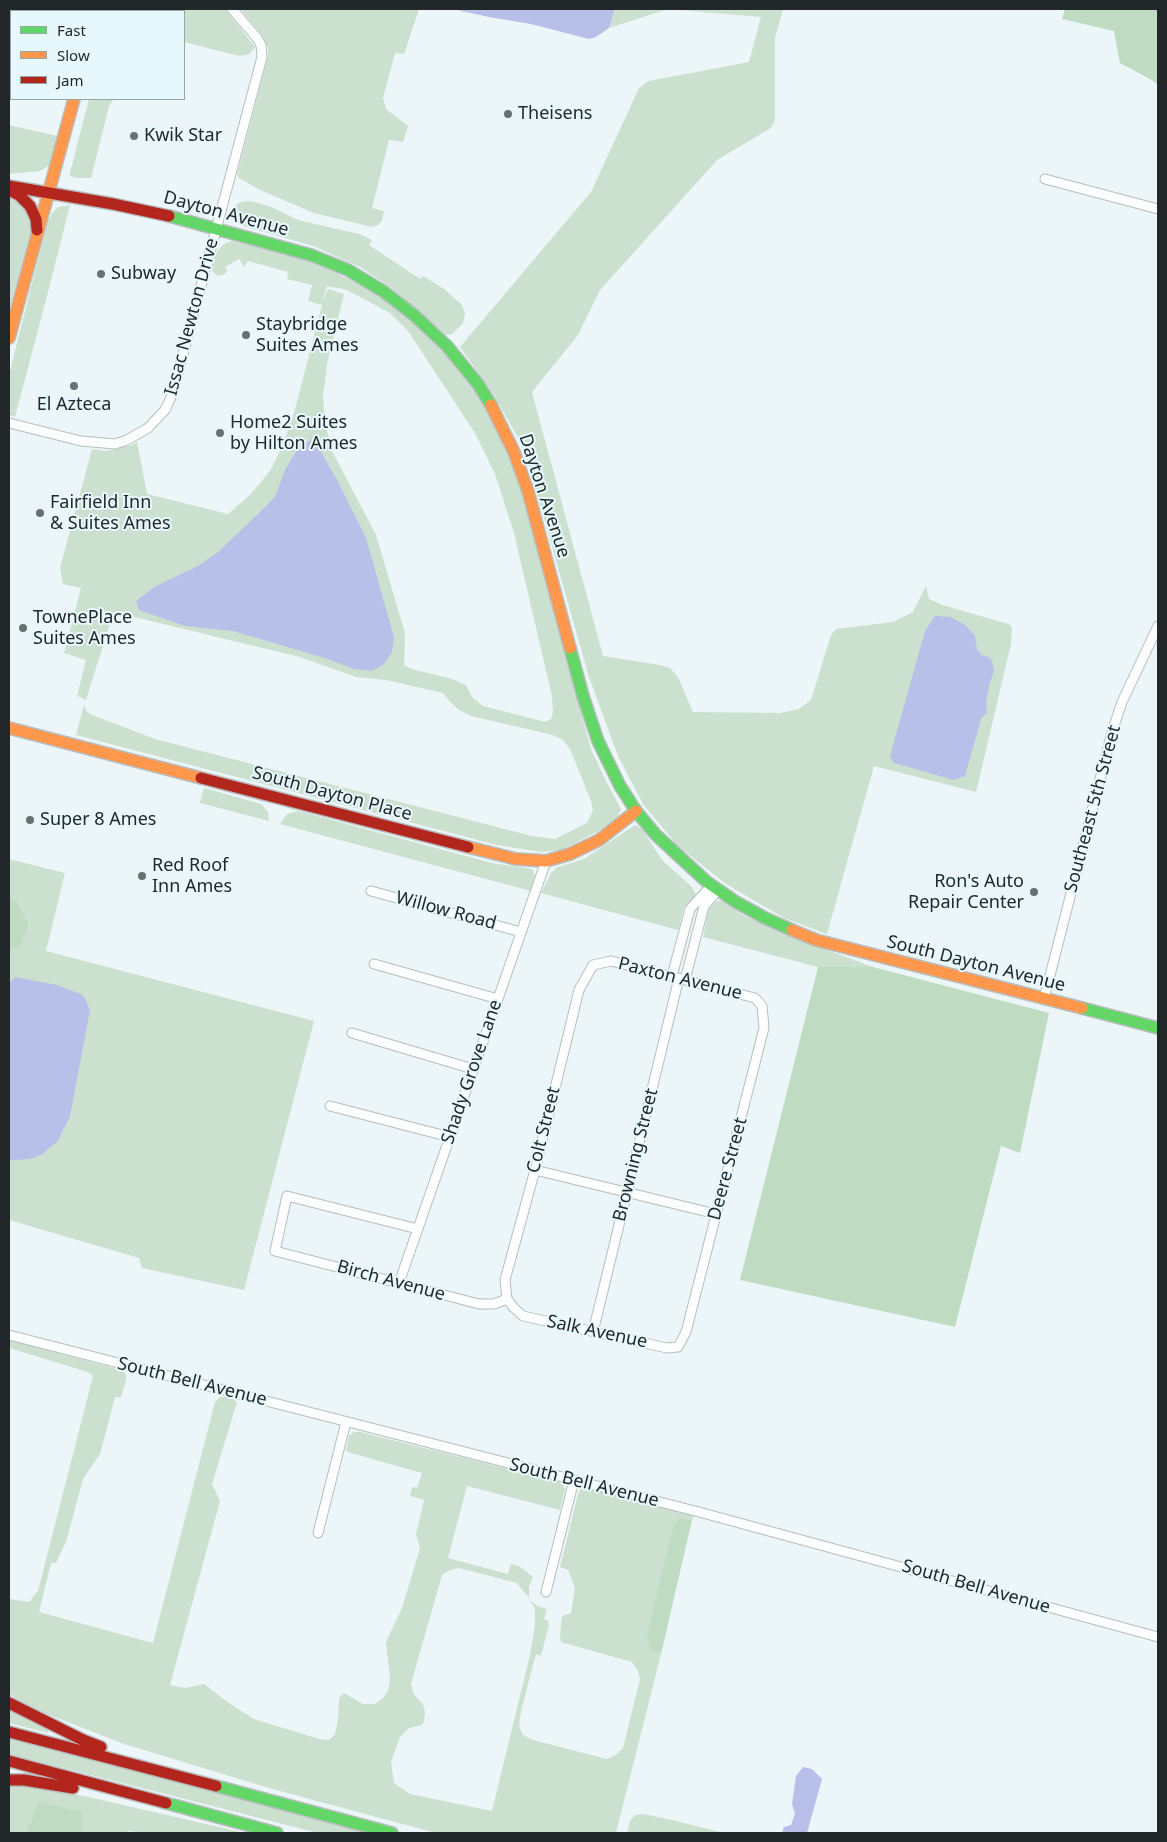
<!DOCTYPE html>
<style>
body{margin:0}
#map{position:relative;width:1167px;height:1842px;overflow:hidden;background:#ecf5f7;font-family:"Noto Sans",sans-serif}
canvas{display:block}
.frame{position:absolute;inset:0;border:10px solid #22282a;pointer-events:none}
.legend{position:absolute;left:10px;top:10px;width:175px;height:90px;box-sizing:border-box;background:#e7f8fc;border:1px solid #98a5a8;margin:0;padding:6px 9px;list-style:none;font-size:15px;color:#22282a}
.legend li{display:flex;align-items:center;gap:10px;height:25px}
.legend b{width:25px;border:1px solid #98a5a8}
</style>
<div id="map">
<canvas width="1167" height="1842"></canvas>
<div class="frame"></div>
<ul class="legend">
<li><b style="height:6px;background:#63d668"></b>Fast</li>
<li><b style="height:6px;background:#ff974d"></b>Slow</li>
<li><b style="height:6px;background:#b3261e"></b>Jam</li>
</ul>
</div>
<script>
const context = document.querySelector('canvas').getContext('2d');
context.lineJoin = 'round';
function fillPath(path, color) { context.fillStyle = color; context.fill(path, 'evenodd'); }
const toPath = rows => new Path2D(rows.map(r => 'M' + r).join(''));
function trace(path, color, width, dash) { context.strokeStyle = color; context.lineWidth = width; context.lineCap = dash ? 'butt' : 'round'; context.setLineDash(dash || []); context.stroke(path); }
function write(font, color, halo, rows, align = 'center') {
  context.font = font + ' "Noto Sans",sans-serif'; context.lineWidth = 4; context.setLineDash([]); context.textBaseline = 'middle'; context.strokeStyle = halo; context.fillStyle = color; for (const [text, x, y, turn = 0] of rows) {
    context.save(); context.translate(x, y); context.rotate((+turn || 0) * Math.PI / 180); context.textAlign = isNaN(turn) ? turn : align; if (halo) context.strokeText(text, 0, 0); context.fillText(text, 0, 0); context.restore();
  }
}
const green = toPath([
 [112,9,225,9,255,47,249,54,239,56,184,42,184,11,112,11],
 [240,9,419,9,404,54,395,53,383,98,386,109,408,126,403,142,389,140,372,208,384,211,382,221,378,225,372,227,314,213,260,190,239,178,237,174,239,167,268,56,268,48,262,35],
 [615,9,783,9,775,38,775,120,771,128,717,160,600,290,578,335,532,392,603,656,660,665,670,668,678,677,693,712,780,713,799,709,811,700,831,635,836,629,893,622,913,612,926,586,929,599,943,605,1008,624,1012,627,1011,644,976,792,874,766,827,934,784,918,726,884,677,845,643,804,618,756,589,677,524,448,492,392,460,347,591,192,639,88,649,81,749,62,761,17,668,9,609,28],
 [89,99,114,99,109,106,91,178,77,178,70,176,70,173],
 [9,125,57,136,50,163,47,167,40,171,9,174],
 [9,195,16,199,33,217,31,230,9,310],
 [250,201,269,206,298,220,359,234,372,240,369,245,420,279,423,276,444,289,462,305,465,313,463,323,452,334,446,335,389,286,360,267,313,246,240,225,236,222,234,216,235,208,237,204,241,202],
 [70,205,47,296,15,417,9,415,9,375,47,224,52,213,58,207],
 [232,241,297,257,330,270,361,285,393,304,423,330,450,359,477,394,493,419,511,457,527,509,591,749,606,781,621,809,618,816,600,830,562,850,542,852,497,845,76,735,84,705,87,712,92,715,155,739,532,836,555,839,587,823,593,810,591,801,570,749,563,740,553,735,471,716,459,710,451,703,443,693,386,680,356,677,300,657,122,614,112,617,86,700,77,696,86,660,64,653,81,588,63,584,60,568,92,449,106,451,132,445,137,442,147,494,228,514,250,495,270,471,283,445,294,413,322,305,308,301,312,285,287,279,288,272,248,261,244,267,239,259,225,267,227,271,225,274,218,276,214,273,211,268,217,251,224,244],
 [327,286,347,290,362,298,390,313,408,331,475,433,495,474,514,533,552,696,553,712,551,719,545,722,483,706,472,697,466,685,449,678,411,669,404,665,405,633,376,535,332,451,325,423,323,397,327,364,344,294,328,289,322,303],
 [204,788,261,804,268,812,269,821,200,803],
 [298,811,492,863,532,869,535,876,531,891,280,824,287,814],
 [635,825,642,829,663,861,692,887,696,895,684,907,678,930,541,893,551,873,558,867,584,859],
 [9,859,65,873,46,951,314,1021,244,1290,142,1268,139,1258,9,1220,9,950,20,946,16,900,9,897],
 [723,900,741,914,779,932,873,967,818,967,703,937,709,908,715,902],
 [9,1340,120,1370,126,1374,126,1380,121,1397,115,1397,100,1454,83,1479,66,1542,56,1563,51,1563,39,1612,153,1643,215,1402,220,1397,226,1397,235,1400,237,1402,212,1484,220,1501,170,1685,185,1688,204,1684,229,1703,254,1719,319,1739,329,1740,335,1734,338,1720,339,1698,344,1693,363,1704,375,1704,383,1698,388,1691,390,1679,386,1642,402,1608,420,1548,416,1534,424,1500,410,1496,412,1487,417,1488,422,1473,351,1453,346,1451,349,1436,354,1432,360,1432,561,1482,565,1489,560,1510,467,1486,448,1558,508,1574,511,1564,519,1566,533,1577,529,1586,529,1598,517,1583,459,1568,450,1570,442,1575,411,1684,413,1693,423,1705,425,1712,424,1721,422,1725,409,1728,400,1737,391,1762,394,1783,410,1794,492,1811,530,1655,535,1625,535,1609,530,1600,537,1606,547,1609,544,1620,548,1620,549,1625,541,1656,536,1654,521,1711,519,1726,523,1735,533,1740,607,1759,617,1754,623,1748,640,1679,638,1671,632,1662,561,1642,560,1635,562,1616,571,1613,575,1588,568,1570,560,1567,578,1494,581,1488,586,1487,694,1514,692,1520,681,1518,659,1652,662,1650,616,1833,436,1833,269,1788,124,1744,32,1708,9,1694,9,1599,29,1602,38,1591,93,1376,88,1372,9,1348],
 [9,1708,48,1728,48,1733,9,1723],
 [9,1739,374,1833,318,1833,9,1754],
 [9,1785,44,1788,93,1798,245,1833,142,1833,129,1831,124,1833,88,1833,81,1831,38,1802,26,1833,9,1833],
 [643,1814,672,1820,724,1833,627,1833,630,1821,635,1815]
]);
const forest = toPath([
 [1065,9,1158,9,1158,85,1152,80,1120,63,1114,31,1062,19],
 [9,897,16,900,28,925,20,946,9,950],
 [818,967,873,967,1049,1013,1020,1153,1001,1146,955,1327,740,1280],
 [681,1518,692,1520,662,1650,659,1652,650,1651,647,1636,674,1525],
 [38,1802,82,1812,81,1831,88,1833,26,1833]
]);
const water = toPath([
 [452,9,615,9,609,28,596,37,589,39,531,24,489,17],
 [313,438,337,480,366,538,394,637,392,652,383,665,372,671,354,669,325,658,233,631,185,626,139,610,136,601,156,586,198,566,217,553,257,515,275,497,285,470,297,450],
 [935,616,951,617,965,625,975,635,977,649,981,655,989,657,992,661,994,671,989,685,986,704,987,712,981,719,965,776,954,780,894,763,890,756,925,631],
 [15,977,57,985,83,995,90,1010,70,1116,58,1141,41,1155,30,1159,14,1160,9,1160,9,983],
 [803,1767,812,1769,822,1779,807,1833,782,1833,784,1827,791,1825,795,1814,792,1804,796,1776]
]);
const street = toPath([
 [1045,179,1158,209],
 [9,423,81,441,115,444,127,440,148,428,165,410,172,395,262,57,261,45,257,38,232,9],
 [371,891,521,932],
 [611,961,755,998,762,1006,764,1028,686,1332,678,1347,667,1348,523,1316,514,1308,507,1299,505,1280,535,1170,579,990,593,965,611,961],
 [374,964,498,999],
 [672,976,690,909,712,885],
 [685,980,704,906,718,890],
 [1044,999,1112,732,1122,702,1158,626],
 [352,1033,473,1069],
 [330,1106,450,1137],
 [535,1170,716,1214],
 [418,1229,287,1196,275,1251,479,1304,494,1304,507,1299],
 [399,1283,546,861],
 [593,1332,679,978],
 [9,1335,699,1512,1158,1637],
 [318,1533,346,1422],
 [546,1592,574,1480]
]);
const fast = toPath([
 [169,216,311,255,348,270,383,291,414,315,447,346,478,384,491,405],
 [570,648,583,696,598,741,620,786,636,811,656,835,707,882,736,902,765,918,792,930],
 [1082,1008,1158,1028],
 [216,1786,392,1833],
 [166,1803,277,1833]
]);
const slow = toPath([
 [9,338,74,99],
 [491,405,514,452,528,491,570,648],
 [9,728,201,778],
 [468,847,516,859,546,861,570,854,599,840,636,811],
 [792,930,816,940,1082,1008]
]);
const jam = toPath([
 [98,9,98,11],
 [9,186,113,204,169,216],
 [9,190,19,195,30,206,36,219,37,230],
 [201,778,468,847],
 [9,1703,83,1740,101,1747],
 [9,1732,216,1786],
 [9,1761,166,1803],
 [9,1780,24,1780,73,1788]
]);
const markers = [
 [508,114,5,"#697072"],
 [134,136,5,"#697072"],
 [101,274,5,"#697072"],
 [246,335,5,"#697072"],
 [74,386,5,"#697072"],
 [220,433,5,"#697072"],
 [40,513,5,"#697072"],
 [23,628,5,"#697072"],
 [30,820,5,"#697072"],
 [142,876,5,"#697072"],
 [1034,892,5,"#697072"]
];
const poiNames = [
 ["Theisens",518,114],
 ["Kwik Star",144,136],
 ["Subway",111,274],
 ["Staybridge",256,325],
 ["Suites Ames",256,346],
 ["El Azteca",74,405,"center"],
 ["Home2 Suites",230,423],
 ["by Hilton Ames",230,444],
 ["Fairfield Inn",50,503],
 ["& Suites Ames",50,524],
 ["TownePlace",33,618],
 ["Suites Ames",33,639],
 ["Super 8 Ames",40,820],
 ["Red Roof",152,866],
 ["Inn Ames",152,887],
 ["Ron's Auto",1024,882,"right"],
 ["Repair Center",1024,903,"right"]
];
const streetNames = [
 ["Dayton Avenue",226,214,15],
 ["Issac Newton Drive",192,317,-75],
 ["Dayton Avenue",544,496,72],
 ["South Dayton Place",332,794,15],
 ["Southeast 5th Street",1093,809,-75],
 ["Willow Road",446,911,15],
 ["South Dayton Avenue",976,964,14],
 ["Paxton Avenue",680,979,14],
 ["Shady Grove Lane",472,1072,-71],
 ["Colt Street",544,1130,-76],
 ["Browning Street",636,1155,-76],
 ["Deere Street",728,1169,-75],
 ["Birch Avenue",391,1281,15],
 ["Salk Avenue",597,1332,12],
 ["South Bell Avenue",192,1382,14],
 ["South Bell Avenue",584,1483,14],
 ["South Bell Avenue",976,1587,16]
];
fillPath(green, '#cbe0cf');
fillPath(forest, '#bfdcc2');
fillPath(water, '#b8bfe8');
trace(street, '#b7bdbf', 11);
trace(fast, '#b7bdbf', 14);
trace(slow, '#b7bdbf', 14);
trace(jam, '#b7bdbf', 14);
trace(street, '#fcfefe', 9);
trace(fast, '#63d668', 11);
trace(slow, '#ff974d', 11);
trace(jam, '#b3261e', 11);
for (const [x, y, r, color] of markers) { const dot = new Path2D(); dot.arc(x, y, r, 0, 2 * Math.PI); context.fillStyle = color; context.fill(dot); trace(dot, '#e7f8fc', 2); }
write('18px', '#22282a', '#e7f8fc', poiNames, 'left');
write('18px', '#22282a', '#e7f8fc', streetNames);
</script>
